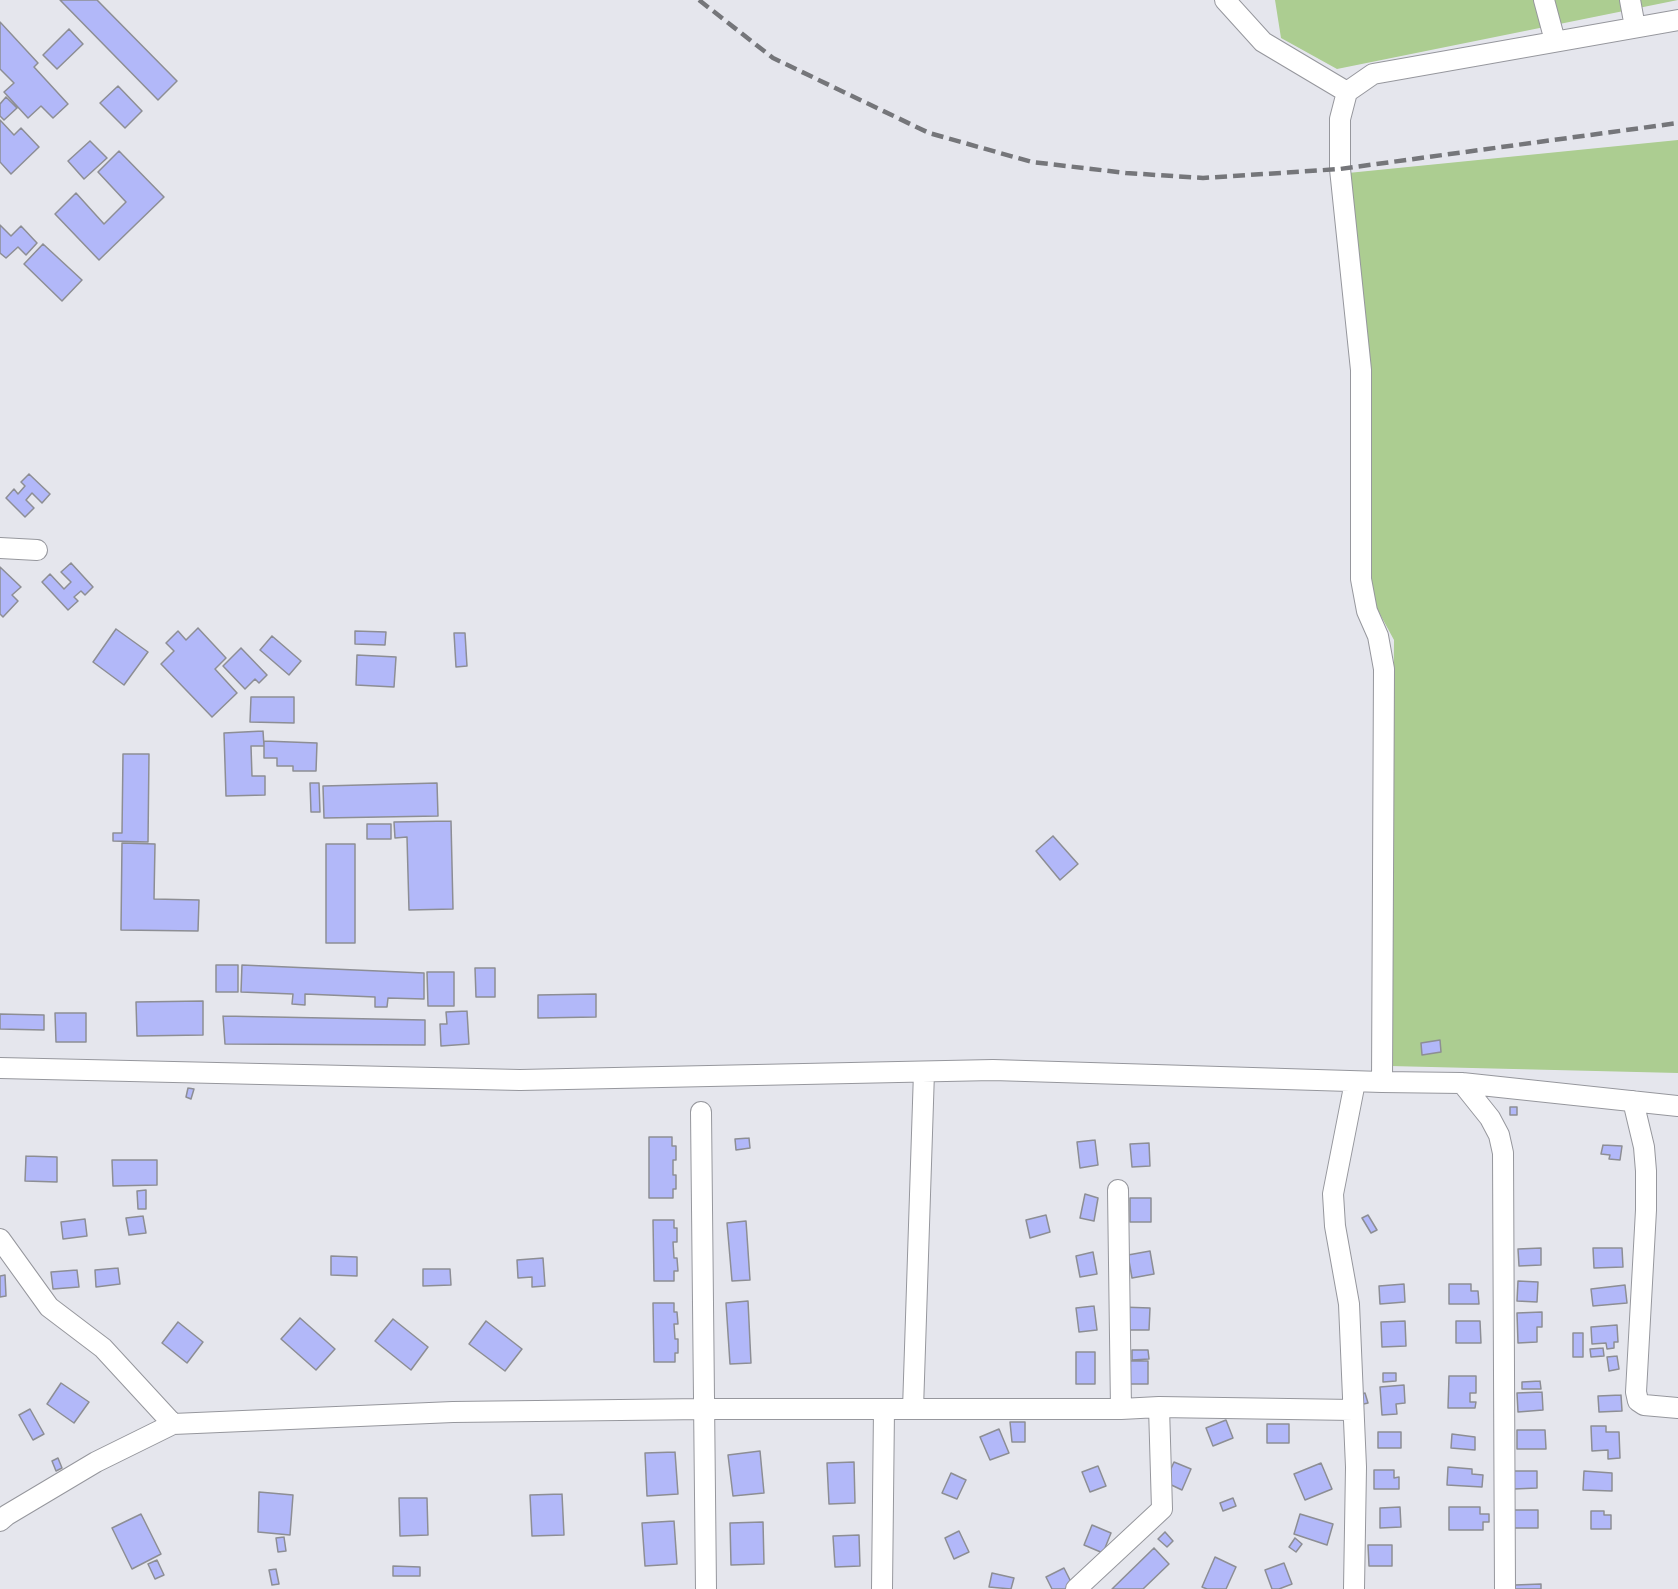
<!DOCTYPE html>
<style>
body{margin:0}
canvas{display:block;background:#e5e6ed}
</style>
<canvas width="1678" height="1589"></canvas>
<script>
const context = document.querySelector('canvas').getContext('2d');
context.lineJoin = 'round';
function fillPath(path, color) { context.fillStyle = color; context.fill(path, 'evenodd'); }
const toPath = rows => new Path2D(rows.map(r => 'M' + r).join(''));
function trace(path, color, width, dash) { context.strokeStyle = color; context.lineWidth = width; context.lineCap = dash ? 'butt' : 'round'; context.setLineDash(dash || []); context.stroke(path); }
const green = toPath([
 [1275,0,1678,0,1337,69,1281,38],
 [1678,140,1678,1073,1390,1066,1394,640,1368,592,1348,173]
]);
const building = toPath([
 [60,0,97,0,177,81,158,100,60,0],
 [0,22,38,63,34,67,68,104,53,118,41,106,28,118,4,92,14,83,0,69,0,22],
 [69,29,83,44,57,69,43,55,69,29],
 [118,86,142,111,125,128,100,103,118,86],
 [6,97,17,108,4,120,0,116,0,104,6,97],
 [0,120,14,135,21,128,39,147,11,174,0,162,0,120],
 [90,141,107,158,84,179,68,161,90,141],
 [119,151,164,197,99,260,55,214,76,193,104,224,126,202,98,172,119,151],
 [0,225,11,236,21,226,37,243,26,255,18,247,6,258,0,253,0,225],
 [43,244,82,280,62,301,24,264,43,244],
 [29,474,50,494,42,503,32,493,26,500,34,508,25,517,6,498,14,489,18,494,25,486,21,482,29,474],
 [71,563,93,587,85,595,81,591,74,597,78,601,68,610,42,582,50,574,64,589,71,582,61,572,71,563],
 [0,567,21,587,12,595,18,601,3,617,0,614,0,567],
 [198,628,226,658,215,669,237,693,212,717,161,664,174,651,166,643,178,631,186,640,198,628],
 [116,629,148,652,124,685,93,662,116,629],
 [355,631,386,632,385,645,355,644,355,631],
 [454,633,465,633,467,666,456,667,454,633],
 [272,636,301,661,289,675,260,650,272,636],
 [241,648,267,675,259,683,255,679,245,689,223,666,241,648],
 [357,655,396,657,394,687,356,685,357,655],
 [251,697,294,697,294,723,250,722,251,697],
 [263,731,264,746,251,746,252,776,265,776,265,795,226,796,224,733,263,731],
 [264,741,317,743,316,771,293,771,293,766,277,766,277,758,264,758,264,741],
 [123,754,149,754,148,842,113,841,113,833,122,833,123,754],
 [310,783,319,783,320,812,311,812,310,783],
 [437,783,438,816,324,818,323,786,437,783],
 [451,821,453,909,409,910,407,837,395,838,394,822,451,821],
 [367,824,391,824,391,839,367,839,367,824],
 [1053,836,1078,864,1060,880,1036,851,1053,836],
 [122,843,155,844,154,899,199,900,198,931,121,930,122,843],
 [326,844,355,844,355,943,326,943,326,844],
 [216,965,238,965,238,992,216,992,216,965],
 [242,965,424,973,424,999,388,998,387,1007,375,1007,375,997,305,994,305,1005,292,1004,293,994,241,992,242,965],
 [475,968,495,968,495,997,476,997,475,968],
 [427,972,454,972,454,1006,428,1006,427,972],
 [596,994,596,1017,538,1018,538,995,596,994],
 [203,1001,203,1035,137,1036,136,1002,203,1001],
 [467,1011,469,1044,441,1046,440,1024,447,1024,446,1012,467,1011],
 [55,1013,86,1013,86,1042,56,1042,55,1013],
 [0,1014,44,1015,44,1030,0,1029,0,1014],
 [223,1016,425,1020,425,1045,225,1044,223,1016],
 [1440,1040,1441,1052,1422,1055,1421,1043,1440,1040],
 [188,1088,194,1089,191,1099,186,1097,188,1088],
 [1510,1107,1517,1107,1517,1115,1510,1115,1510,1107],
 [649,1137,672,1137,672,1146,676,1146,676,1160,673,1160,673,1175,676,1175,676,1189,673,1189,673,1198,649,1198,649,1137],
 [749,1138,750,1148,736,1150,735,1139,749,1138],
 [1095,1140,1098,1165,1080,1168,1077,1142,1095,1140],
 [1149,1143,1150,1166,1132,1167,1130,1144,1149,1143],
 [1603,1145,1622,1146,1620,1160,1609,1159,1610,1155,1601,1154,1603,1145],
 [26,1156,57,1157,57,1182,25,1181,26,1156],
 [112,1160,157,1160,157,1185,113,1186,112,1160],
 [146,1190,146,1209,138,1209,137,1191,146,1190],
 [1085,1194,1098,1198,1094,1221,1080,1218,1085,1194],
 [1130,1198,1151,1198,1151,1222,1130,1222,1130,1198],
 [1046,1215,1050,1232,1030,1238,1026,1220,1046,1215],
 [1368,1215,1377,1230,1371,1233,1362,1218,1368,1215],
 [143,1216,146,1233,129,1235,126,1218,143,1216],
 [85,1219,87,1236,63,1239,61,1222,85,1219],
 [653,1220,674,1220,674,1228,677,1228,677,1242,673,1242,674,1258,677,1258,678,1271,674,1271,674,1281,654,1281,653,1220],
 [746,1221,750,1280,732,1281,727,1223,746,1221],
 [1541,1248,1541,1265,1519,1266,1518,1249,1541,1248],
 [1593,1248,1622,1248,1623,1267,1594,1268,1593,1248],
 [1150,1251,1154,1274,1132,1278,1128,1255,1150,1251],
 [1093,1252,1097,1274,1080,1277,1076,1256,1093,1252],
 [331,1256,357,1257,357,1276,331,1275,331,1256],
 [543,1258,545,1286,532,1287,532,1277,518,1278,517,1260,543,1258],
 [118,1268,120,1284,96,1287,95,1270,118,1268],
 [423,1269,450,1269,451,1285,423,1286,423,1269],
 [77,1270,79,1287,53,1289,51,1272,77,1270],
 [5,1275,6,1296,0,1297,0,1276,5,1275],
 [1518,1281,1538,1282,1537,1302,1517,1301,1518,1281],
 [1404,1284,1405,1302,1380,1304,1379,1286,1404,1284],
 [1449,1284,1471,1284,1471,1291,1478,1291,1479,1304,1449,1304,1449,1284],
 [1625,1285,1627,1303,1593,1306,1591,1289,1625,1285],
 [748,1301,751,1363,730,1364,726,1303,748,1301],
 [653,1303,674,1303,674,1312,677,1312,678,1324,674,1324,675,1339,678,1339,678,1353,675,1353,675,1362,654,1362,653,1303],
 [1094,1306,1097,1330,1079,1332,1076,1308,1094,1306],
 [1121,1307,1150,1308,1149,1330,1121,1330,1121,1307],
 [1542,1312,1542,1327,1537,1327,1537,1342,1518,1343,1517,1313,1542,1312],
 [300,1318,335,1349,316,1370,281,1339,300,1318],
 [393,1319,428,1347,411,1370,375,1341,393,1319],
 [486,1321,522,1349,505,1371,469,1344,486,1321],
 [1405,1321,1406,1346,1382,1347,1381,1322,1405,1321],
 [1456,1321,1480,1321,1481,1343,1456,1343,1456,1321],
 [178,1322,203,1342,187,1363,162,1343,178,1322],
 [1617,1325,1618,1342,1614,1342,1614,1348,1607,1349,1606,1343,1592,1344,1591,1327,1617,1325],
 [1573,1333,1583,1333,1583,1357,1573,1357,1573,1333],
 [1603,1348,1604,1356,1591,1357,1590,1349,1603,1348],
 [1132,1350,1148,1350,1149,1359,1132,1360,1132,1350],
 [1076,1352,1095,1352,1095,1384,1076,1384,1076,1352],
 [1617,1356,1619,1369,1609,1371,1607,1357,1617,1356],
 [1130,1361,1148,1361,1148,1384,1129,1384,1130,1361],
 [1383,1373,1396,1373,1396,1381,1383,1382,1383,1373],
 [1449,1376,1476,1376,1476,1393,1470,1393,1470,1402,1476,1402,1475,1408,1448,1408,1449,1376],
 [1540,1381,1541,1389,1522,1389,1522,1382,1540,1381],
 [61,1383,89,1402,74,1423,47,1404,61,1383],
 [1404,1385,1405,1403,1396,1404,1397,1414,1382,1415,1380,1387,1404,1385],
 [1542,1392,1543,1410,1518,1412,1517,1393,1542,1392],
 [1365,1393,1368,1403,1359,1405,1356,1396,1365,1393],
 [1621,1395,1622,1411,1599,1412,1598,1396,1621,1395],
 [30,1409,44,1434,33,1440,19,1415,30,1409],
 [1226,1420,1233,1438,1213,1446,1206,1428,1226,1420],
 [1010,1422,1025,1422,1025,1442,1012,1442,1010,1422],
 [1267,1424,1289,1424,1289,1443,1267,1443,1267,1424],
 [1591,1426,1606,1426,1606,1432,1619,1432,1620,1458,1608,1459,1608,1450,1592,1451,1591,1426],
 [999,1429,1009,1453,990,1460,980,1437,999,1429],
 [1517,1430,1545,1430,1546,1449,1517,1449,1517,1430],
 [1378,1432,1401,1432,1401,1448,1378,1448,1378,1432],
 [1452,1434,1475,1437,1475,1450,1451,1448,1452,1434],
 [760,1451,764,1493,733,1496,728,1455,760,1451],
 [675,1452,678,1494,647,1496,645,1453,675,1452],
 [58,1458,62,1468,56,1471,52,1461,58,1458],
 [854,1462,855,1503,829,1504,827,1463,854,1462],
 [1174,1462,1191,1469,1182,1490,1165,1482,1174,1462],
 [1321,1463,1332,1489,1305,1500,1294,1474,1321,1463],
 [1098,1466,1106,1486,1090,1492,1082,1472,1098,1466],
 [1448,1467,1472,1469,1472,1474,1483,1475,1482,1487,1447,1485,1448,1467],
 [1374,1470,1394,1470,1394,1478,1399,1477,1399,1489,1374,1489,1374,1470],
 [1514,1471,1537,1471,1537,1488,1514,1489,1514,1471],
 [1584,1471,1612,1473,1612,1491,1583,1490,1584,1471],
 [951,1473,966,1480,957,1499,942,1493,951,1473],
 [259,1492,293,1495,290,1535,258,1532,259,1492],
 [562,1494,564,1535,532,1536,530,1495,562,1494],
 [399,1498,427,1498,428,1535,400,1536,399,1498],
 [1233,1498,1236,1506,1223,1511,1220,1503,1233,1498],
 [1400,1507,1401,1527,1380,1528,1380,1508,1400,1507],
 [1449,1507,1480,1507,1480,1514,1489,1514,1489,1522,1483,1522,1483,1530,1449,1530,1449,1507],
 [1513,1510,1538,1510,1538,1528,1513,1528,1513,1510],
 [1591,1511,1604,1511,1604,1515,1611,1515,1611,1529,1591,1529,1591,1511],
 [141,1514,161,1554,132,1569,112,1528,141,1514],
 [1300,1514,1333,1524,1327,1545,1294,1534,1300,1514],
 [674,1521,677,1564,645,1566,642,1523,674,1521],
 [763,1522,764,1564,731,1565,730,1523,763,1522],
 [1092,1525,1111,1533,1103,1553,1084,1545,1092,1525],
 [959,1531,969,1552,954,1559,945,1538,959,1531],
 [1165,1532,1173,1541,1167,1547,1158,1539,1165,1532],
 [859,1535,860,1566,835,1567,833,1536,859,1535],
 [284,1537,286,1551,278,1552,276,1538,284,1537],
 [1295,1538,1302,1544,1296,1552,1289,1547,1295,1538],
 [1368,1545,1392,1545,1392,1566,1369,1566,1368,1545],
 [1154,1548,1169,1564,1143,1589,1112,1589,1154,1548],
 [1215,1557,1236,1567,1226,1589,1207,1589,1202,1587,1215,1557],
 [157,1560,164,1575,155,1579,148,1564,157,1560],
 [1284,1563,1292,1584,1279,1589,1272,1589,1265,1570,1284,1563],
 [393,1566,420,1567,420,1576,393,1576,393,1566],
 [1064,1568,1073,1586,1067,1589,1052,1589,1046,1577,1064,1568],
 [276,1569,279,1584,272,1585,269,1570,276,1569],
 [992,1573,1014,1578,1011,1589,989,1587,992,1573],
 [1541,1584,1541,1589,1515,1589,1515,1585,1541,1584]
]);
const street = toPath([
 [1225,0,1263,42,1347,92],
 [1544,0,1555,41],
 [1630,0,1635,27],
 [0,548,37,550],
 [0,1068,520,1080,993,1070,1382,1082,1462,1083,1678,1106],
 [1382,1082,1384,669,1378,636,1367,611,1361,579,1361,370,1340,169,1340,119,1347,92,1373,74,1678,20],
 [1462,1083,1490,1118,1499,1135,1503,1153,1505,1589],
 [1633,1101,1644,1147,1646,1171,1646,1210,1636,1392,1638,1401,1644,1405,1678,1408],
 [701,1112,706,1589],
 [1118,1190,1121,1409],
 [0,1239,49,1307,103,1348,173,1424],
 [913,1409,924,1072],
 [0,1521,7,1515,96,1462,173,1424,453,1412,704,1409,1121,1409,1159,1407,1353,1410],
 [882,1589,884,1409],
 [1076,1589,1162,1509,1159,1407],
 [1354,1589,1356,1467,1349,1304,1335,1226,1333,1194,1355,1082]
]);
const rail = toPath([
 [699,0,773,58,929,133,1032,162,1126,173,1203,178,1340,169,1678,123]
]);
fillPath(green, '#accd91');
fillPath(building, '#b2b8f9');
trace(building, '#8d8e94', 1.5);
trace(street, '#96979d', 22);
trace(street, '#fff', 20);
trace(rail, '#75767a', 4.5, [12, 6]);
</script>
